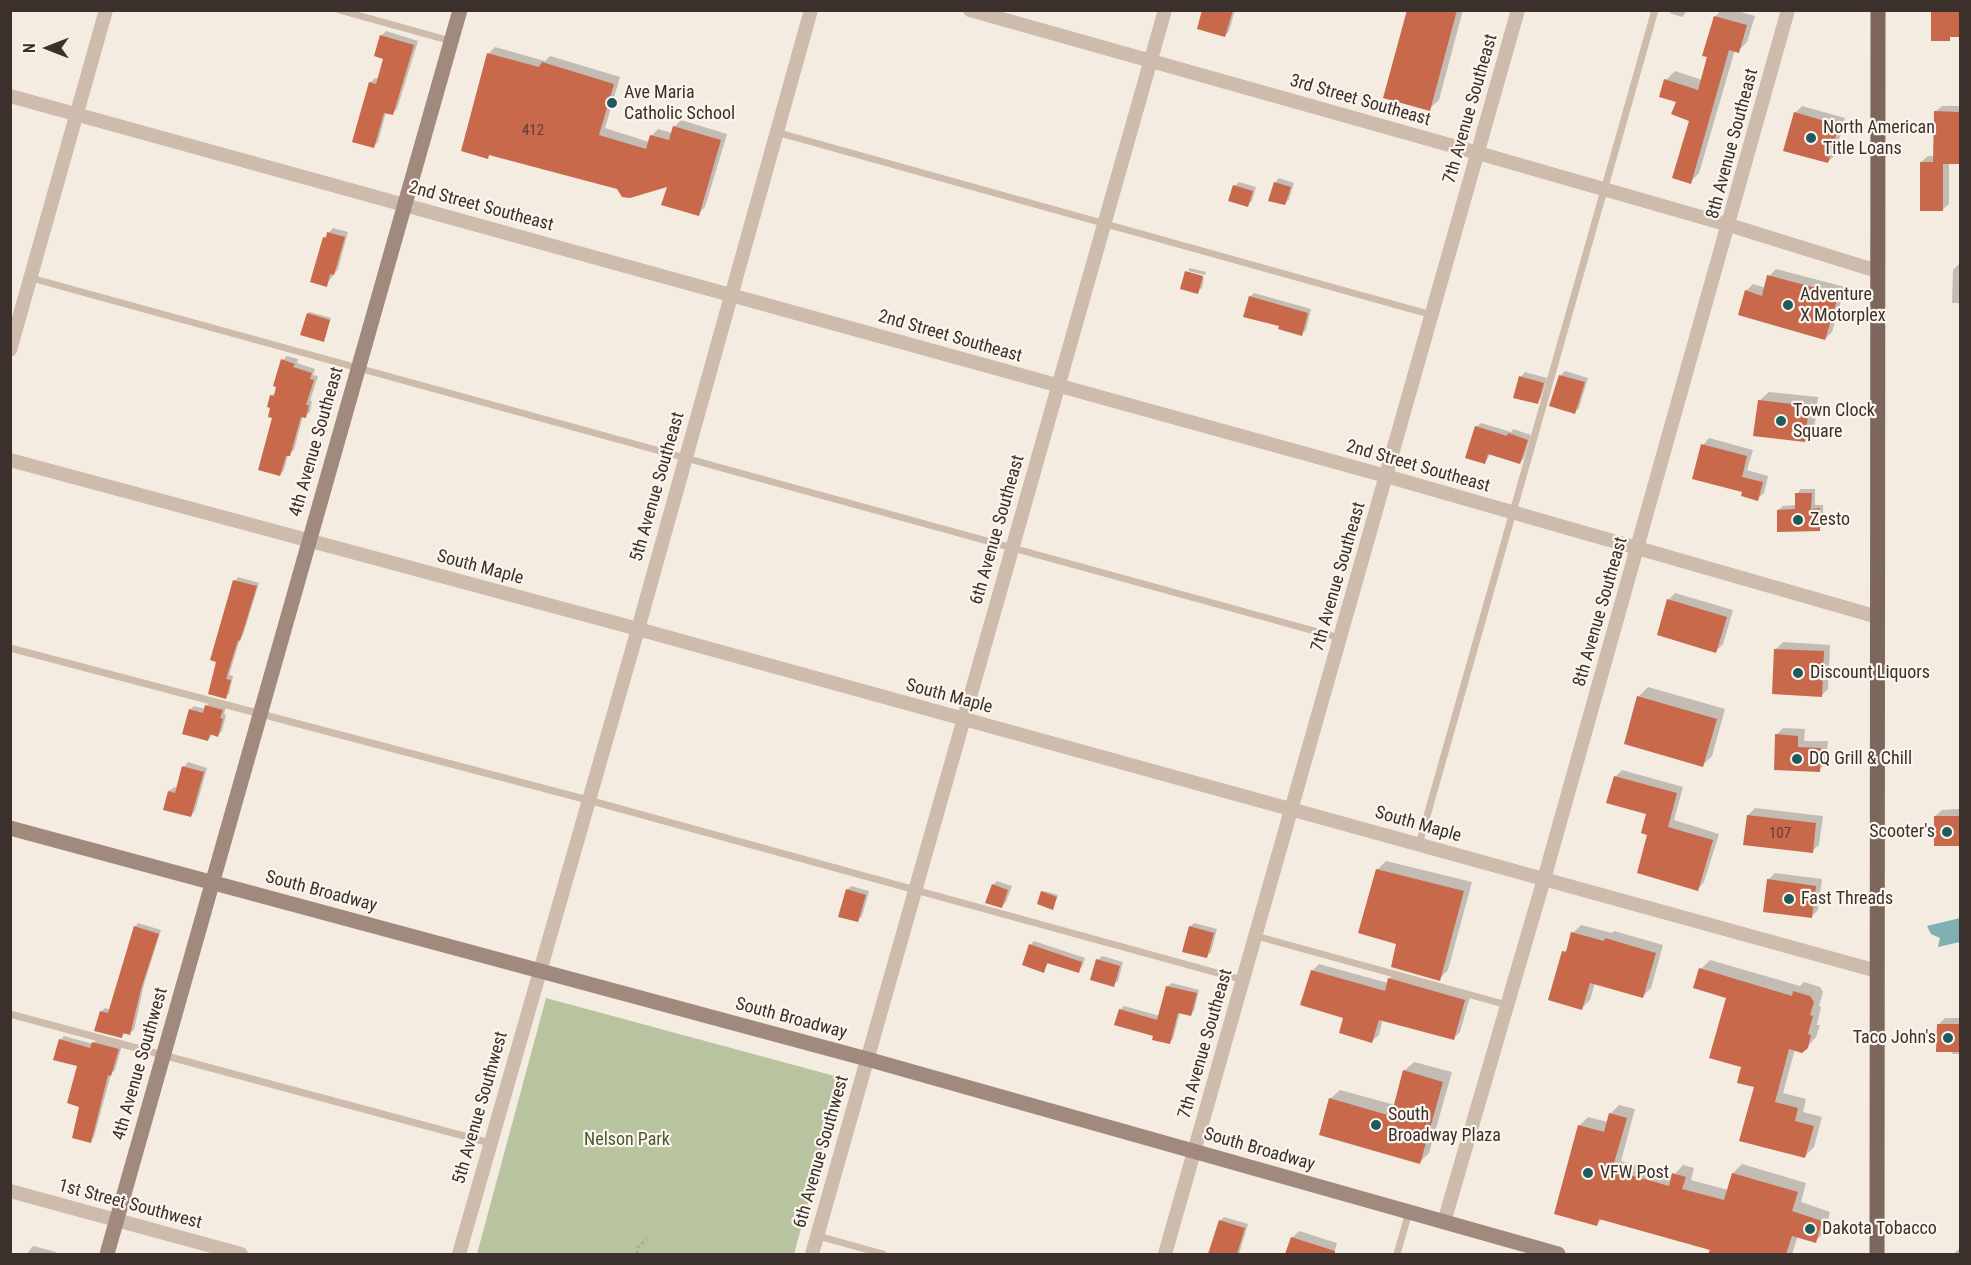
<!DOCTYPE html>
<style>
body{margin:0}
#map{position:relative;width:1971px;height:1265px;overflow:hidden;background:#f4ebe1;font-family:"Roboto Condensed",sans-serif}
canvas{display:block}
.frame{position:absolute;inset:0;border:12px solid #3b302b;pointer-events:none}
.north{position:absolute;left:18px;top:18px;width:60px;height:60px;-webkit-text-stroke:4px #fbf5ee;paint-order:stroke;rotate:270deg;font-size:16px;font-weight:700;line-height:24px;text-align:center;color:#3b302b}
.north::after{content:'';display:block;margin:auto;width:21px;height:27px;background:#3b302b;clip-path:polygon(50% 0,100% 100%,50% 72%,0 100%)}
</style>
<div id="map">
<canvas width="1971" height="1265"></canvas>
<div class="frame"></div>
<div class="north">N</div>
</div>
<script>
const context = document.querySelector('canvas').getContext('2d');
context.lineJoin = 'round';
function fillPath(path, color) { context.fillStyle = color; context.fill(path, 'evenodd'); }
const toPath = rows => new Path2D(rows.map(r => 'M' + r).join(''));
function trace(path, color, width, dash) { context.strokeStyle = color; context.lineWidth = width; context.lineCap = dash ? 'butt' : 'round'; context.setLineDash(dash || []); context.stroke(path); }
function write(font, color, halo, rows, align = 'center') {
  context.font = font + ' "Roboto Condensed",sans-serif'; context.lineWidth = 4.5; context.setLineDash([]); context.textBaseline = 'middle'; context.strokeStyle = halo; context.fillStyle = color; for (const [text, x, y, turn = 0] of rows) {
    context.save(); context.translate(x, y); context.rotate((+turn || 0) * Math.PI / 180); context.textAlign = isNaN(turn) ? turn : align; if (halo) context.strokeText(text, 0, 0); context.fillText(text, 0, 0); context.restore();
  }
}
const green = toPath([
 [546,998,842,1078,794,1254,477,1254]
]);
const water = toPath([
 [1960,918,1960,942,1938,947,1940,938,1931,934,1927,926]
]);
const shadow = toPath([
 [1203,10,1235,10,1229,31,1225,36],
 [1408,10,1463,10,1439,100,1429,109],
 [1671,10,1688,10,1682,17,1670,13],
 [1721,10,1734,10,1755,16,1747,42,1738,51,1735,50,1699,173,1690,182,1691,120,1666,80,1675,71,1702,80,1715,17],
 [386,31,418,41,397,109,392,114,386,112,378,142,374,146,354,141,371,82,375,78,379,79,385,58,375,55,382,35],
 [495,47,545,61,550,56,620,77,605,128,649,142,651,136,658,129,672,133,674,127,681,120,727,134,705,207,698,214,669,184,618,188,490,154,488,157,488,54],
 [1802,106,1845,118,1835,155,1828,162,1795,113],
 [1942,106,1960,106,1960,163,1949,163,1949,204,1942,210,1921,162,1928,156,1935,156,1935,112],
 [1279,178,1294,183,1289,199,1285,204,1275,183],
 [1239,182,1256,187,1252,201,1247,205,1235,186],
 [333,228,348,232,338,269,326,285,324,238],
 [1960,263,1960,303,1952,303,1953,270],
 [1190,268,1206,272,1205,275,1188,271],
 [1776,269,1845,287,1832,332,1825,339,1746,291,1753,284,1766,288,1769,276],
 [1187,271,1187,273,1204,278,1202,288,1197,292,1182,288],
 [1254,293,1311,309,1306,330,1302,334,1250,297],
 [310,312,331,318,325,338,308,313],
 [287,356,298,359,297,363,315,369,313,375,318,376,310,401,312,401,310,412,305,416,303,416,294,450,288,455,284,470,280,475,271,396,277,391,283,360],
 [1565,371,1588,378,1579,408,1575,412,1551,405,1561,375],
 [1525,372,1547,378,1541,398,1537,403,1521,377],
 [1769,392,1818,397,1814,431,1805,441,1759,401],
 [1481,423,1511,432,1513,429,1531,435,1524,458,1520,463,1491,453,1485,463,1476,427],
 [1709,438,1753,450,1747,470,1768,476,1764,493,1757,499,1744,491,1703,445],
 [1801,489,1815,489,1815,505,1823,505,1823,525,1819,529,1778,510,1783,506,1796,505,1797,494],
 [238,577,259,583,243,635,240,639,229,675,233,676,229,694,225,697,210,693,235,581],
 [1675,593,1733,610,1723,644,1716,651,1668,600],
 [1783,642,1830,645,1828,689,1821,696,1776,649],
 [1648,687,1725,709,1712,756,1703,765,1638,697],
 [210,701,226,706,224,714,226,715,222,731,218,735,213,734,208,740,190,710,194,706,205,709],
 [1783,728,1805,729,1804,741,1828,741,1826,763,1819,770,1776,735],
 [188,762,207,768,195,811,191,816,169,791,174,787,178,788,184,767],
 [1622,770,1683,787,1674,820,1719,834,1704,882,1698,889,1648,834,1648,813,1615,777],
 [1755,808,1823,816,1819,845,1812,851,1748,815],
 [1960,809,1960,845,1935,845,1935,816,1942,810],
 [1386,861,1472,882,1448,970,1439,979,1398,943,1377,870],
 [1775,873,1822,879,1818,910,1811,917,1768,880],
 [997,881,1012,886,1006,902,1002,906,993,885],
 [851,886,869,891,862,916,857,921,847,890],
 [1044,891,1058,895,1053,908,1042,892],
 [138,923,161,930,144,984,134,1030,130,1033,126,1032,121,1037,101,1012,105,1008,111,1010,135,927],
 [1194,923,1217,929,1211,952,1207,956,1190,927],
 [1581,925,1612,933,1614,931,1663,945,1651,988,1643,996,1595,983,1590,1000,1582,1008,1564,952,1569,947,1573,933],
 [1034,941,1085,958,1082,967,1078,971,1049,962,1043,971,1030,945],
 [1102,956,1123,962,1118,981,1113,985,1098,960],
 [1710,960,1800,986,1804,982,1820,987,1823,992,1819,1006,1821,1007,1817,1025,1820,1025,1816,1037,1807,1047,1795,1049,1783,1093,1806,1099,1803,1112,1822,1117,1814,1147,1804,1157,1743,1066,1728,997,1701,969],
 [1319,964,1388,983,1389,979,1396,972,1471,993,1460,1032,1453,1039,1383,1019,1379,1035,1372,1041,1345,1017,1312,971],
 [1172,983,1199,990,1194,1011,1191,1014,1180,1012,1173,1039,1169,1042,1120,1010,1124,1006,1160,1016,1168,986],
 [1945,1018,1960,1018,1960,1054,1952,1054,1952,1050,1938,1025],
 [64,1036,93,1044,97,1039,122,1045,115,1070,111,1074,94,1137,90,1141,80,1106,79,1065,60,1040],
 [1414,1062,1452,1072,1429,1153,1420,1162,1330,1099,1340,1090,1395,1105,1404,1071],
 [1619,1105,1635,1109,1621,1161,1673,1176,1683,1165,1694,1168,1691,1180,1728,1190,1733,1173,1742,1164,1806,1183,1801,1202,1830,1212,1825,1232,1815,1241,1798,1236,1792,1254,1710,1254,1711,1249,1602,1219,1597,1224,1579,1126,1588,1117,1608,1122,1610,1114],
 [1224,1217,1248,1224,1239,1254,1209,1254,1220,1221],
 [1299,1231,1337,1243,1334,1254,1287,1254,1292,1238],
 [33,1246,56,1252,55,1254,27,1254],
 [1959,1249,1960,1254,1953,1254]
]);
const building = toPath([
 [1202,10,1233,10,1225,37,1197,29],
 [1407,10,1457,10,1430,111,1383,98],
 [1931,10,1960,10,1960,37,1950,37,1950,41,1931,41],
 [1714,16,1747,25,1739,53,1729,50,1691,184,1672,178,1689,121,1671,114,1676,102,1659,97,1664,79,1698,90,1707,57,1702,56],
 [380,35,414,45,393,115,384,113,374,148,352,142,369,82,376,84,383,59,374,56],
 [487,53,539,67,542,62,614,84,599,135,646,149,650,135,669,140,673,126,721,140,699,216,661,205,667,187,630,198,622,197,617,189,489,155,488,159,461,151],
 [1934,111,1960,112,1960,164,1943,164,1943,211,1920,211,1920,162,1933,162],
 [1794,112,1839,125,1828,163,1783,151],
 [1274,182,1291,187,1285,205,1268,201],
 [1233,185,1253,191,1248,207,1228,201],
 [327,232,345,237,334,275,330,274,327,287,310,282,323,237,326,238],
 [1185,271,1203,276,1198,294,1180,289],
 [1767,275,1839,294,1825,340,1738,315,1745,290,1762,296],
 [1249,296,1308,313,1302,336,1278,329,1279,326,1243,317],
 [307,313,330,320,324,342,300,335],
 [281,359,295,364,293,367,312,373,310,379,314,380,306,405,309,405,306,418,301,417,290,456,286,456,280,476,258,470,272,418,268,417,270,408,267,407,270,395,274,396,276,387,273,386],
 [1559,375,1585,382,1575,414,1549,406],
 [1519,376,1544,383,1538,404,1513,398],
 [1758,400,1809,406,1805,442,1753,436],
 [1475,426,1507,436,1508,433,1528,440,1520,464,1488,454,1485,464,1465,458],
 [1701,444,1747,456,1742,477,1763,482,1758,501,1741,496,1742,492,1692,479],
 [1795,493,1812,493,1811,509,1820,508,1820,531,1777,532,1777,510,1795,509],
 [233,580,257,586,240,641,238,640,226,679,231,680,226,699,208,694,216,662,210,660],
 [1667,599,1727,617,1716,653,1657,635],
 [1774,649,1824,651,1822,697,1772,694],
 [1637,696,1717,719,1703,767,1624,744],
 [205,705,223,710,220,718,223,719,218,737,210,734,208,741,182,734,189,709,203,713],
 [1775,734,1798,736,1798,747,1821,748,1820,772,1774,770],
 [182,766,204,772,191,817,163,810,168,791,175,793],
 [1614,776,1677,793,1668,827,1713,840,1698,891,1637,873,1647,835,1641,833,1646,814,1606,803],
 [1747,815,1816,823,1813,853,1743,845],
 [1934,816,1960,816,1960,846,1934,846],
 [1376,869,1464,891,1440,981,1391,967,1396,944,1358,933],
 [1767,879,1816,886,1812,918,1763,912],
 [992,884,1008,890,1002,908,985,903],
 [846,889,866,895,858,922,838,917],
 [1041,891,1057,897,1053,910,1037,904],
 [134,926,159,934,141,989,130,1035,123,1033,122,1038,94,1031,100,1011,108,1013],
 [1189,926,1214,933,1207,958,1182,952],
 [1571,932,1604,941,1605,938,1656,953,1643,998,1590,983,1582,1010,1548,1000,1562,951,1566,952],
 [1029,944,1082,962,1079,973,1047,963,1044,973,1022,965],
 [1096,959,1120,966,1114,987,1090,980],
 [1699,968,1792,996,1793,991,1810,996,1814,1002,1810,1015,1813,1016,1808,1034,1811,1035,1808,1048,1802,1053,1789,1049,1775,1102,1798,1108,1795,1121,1814,1126,1805,1158,1739,1141,1754,1087,1737,1083,1741,1067,1709,1058,1726,998,1693,988],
 [1311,970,1385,991,1388,978,1465,1000,1454,1040,1379,1020,1372,1043,1339,1033,1343,1018,1300,1005],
 [1166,986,1197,993,1191,1016,1178,1013,1170,1044,1152,1040,1153,1036,1114,1025,1119,1009,1157,1020],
 [1937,1024,1960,1024,1960,1052,1936,1052],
 [59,1039,90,1048,92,1042,119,1049,111,1076,108,1075,91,1143,72,1138,79,1107,67,1103,77,1066,53,1060],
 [1403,1070,1443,1082,1420,1164,1319,1135,1329,1098,1391,1116],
 [1609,1113,1627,1118,1612,1170,1669,1186,1672,1173,1686,1177,1682,1189,1724,1200,1732,1173,1798,1192,1792,1211,1822,1221,1816,1243,1792,1236,1786,1254,1708,1254,1710,1250,1599,1219,1597,1226,1554,1214,1578,1125,1604,1132],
 [1219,1220,1245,1228,1237,1254,1208,1254],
 [1291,1237,1335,1251,1335,1254,1285,1254]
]);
const path = toPath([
 [637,1254,638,1247,647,1239]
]);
const lane = toPath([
 [339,10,451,41],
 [776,132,1432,315],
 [31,278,1340,638],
 [10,648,588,800,1243,980],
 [1419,844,1655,10],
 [1256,936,1507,1005],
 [10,1014,490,1143],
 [818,1236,883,1254],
 [1397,1254,1409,1212]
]);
const street = toPath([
 [970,10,1478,153,1729,225,1877,271],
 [10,96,1386,476,1878,617],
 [10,350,106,10],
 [10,460,638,629,1877,971],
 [10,1191,241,1254],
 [1444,1222,1544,879,1788,10],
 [459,1254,638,629,811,10],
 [812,1254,1165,10],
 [1165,1254,1518,10]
]);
const secondary = toPath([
 [10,828,867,1059,1558,1254],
 [107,1254,460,10]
]);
const primary = toPath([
 [1877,1254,1878,10]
]);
const markers = [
 [612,103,6,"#1f5a5e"],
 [1811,138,6,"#1f5a5e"],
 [1788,305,6,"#1f5a5e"],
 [1781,421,6,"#1f5a5e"],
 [1798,520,6,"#1f5a5e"],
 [1798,673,6,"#1f5a5e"],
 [1797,759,6,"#1f5a5e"],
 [1947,832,6,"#1f5a5e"],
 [1789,899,6,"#1f5a5e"],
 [1948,1038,6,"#1f5a5e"],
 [1376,1125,6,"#1f5a5e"],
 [1588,1173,6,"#1f5a5e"],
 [1810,1229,6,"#1f5a5e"]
];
const numberNames = [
 ["412",533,131],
 ["107",1780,834]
];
const poiNames = [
 ["Ave Maria",624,93],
 ["Catholic School",624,114],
 ["North American",1823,128],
 ["Title Loans",1823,149],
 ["Adventure",1800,295],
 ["X Motorplex",1800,316],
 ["Town Clock",1793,411],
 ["Square",1793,432],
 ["Zesto",1810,520],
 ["Discount Liquors",1810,673],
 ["DQ Grill & Chill",1809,759],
 ["Scooter's",1935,832,"right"],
 ["Fast Threads",1801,899],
 ["Taco John's",1936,1038,"right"],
 ["South",1388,1115],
 ["Broadway Plaza",1388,1136],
 ["VFW Post",1600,1173],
 ["Dakota Tobacco",1822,1229]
];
const streetNames = [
 ["3rd Street Southeast",1360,101,16],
 ["7th Avenue Southeast",1471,109,-74],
 ["8th Avenue Southeast",1733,144,-75],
 ["2nd Street Southeast",481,207,15],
 ["2nd Street Southeast",950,337,16],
 ["4th Avenue Southeast",317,442,-74],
 ["2nd Street Southeast",1418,467,16],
 ["5th Avenue Southeast",658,487,-74],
 ["6th Avenue Southeast",998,530,-74],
 ["South Maple",480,568,15],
 ["7th Avenue Southeast",1339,577,-74],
 ["8th Avenue Southeast",1601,612,-74],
 ["South Maple",949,697,15],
 ["South Maple",1418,825,16],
 ["South Broadway",321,892,15],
 ["South Broadway",791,1019,15],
 ["7th Avenue Southeast",1206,1044,-74],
 ["4th Avenue Southwest",141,1064,-74],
 ["5th Avenue Southwest",481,1108,-74],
 ["South Broadway",1259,1150,16],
 ["6th Avenue Southwest",822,1152,-74],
 ["1st Street Southwest",130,1205,15]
];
const parkNames = [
 ["Nelson Park",627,1140]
];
fillPath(green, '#b8c4a0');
fillPath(water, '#7fb0b2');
fillPath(shadow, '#0003');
fillPath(building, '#c8694b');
trace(path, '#b9a596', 3, [3, 3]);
trace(lane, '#cdbbac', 7);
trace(street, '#cdbbac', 14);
trace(secondary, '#a18a7d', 15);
trace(primary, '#7d675c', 15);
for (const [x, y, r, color] of markers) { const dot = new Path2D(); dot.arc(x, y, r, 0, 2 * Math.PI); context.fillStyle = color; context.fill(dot); trace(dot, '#fbf5ee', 2); }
write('15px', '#5e3e33', null, numberNames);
write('18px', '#3b302b', '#fbf5ee', poiNames, 'left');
write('18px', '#3b302b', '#fbf5ee', streetNames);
write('18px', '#4a5a2e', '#fbf5ee', parkNames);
</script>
